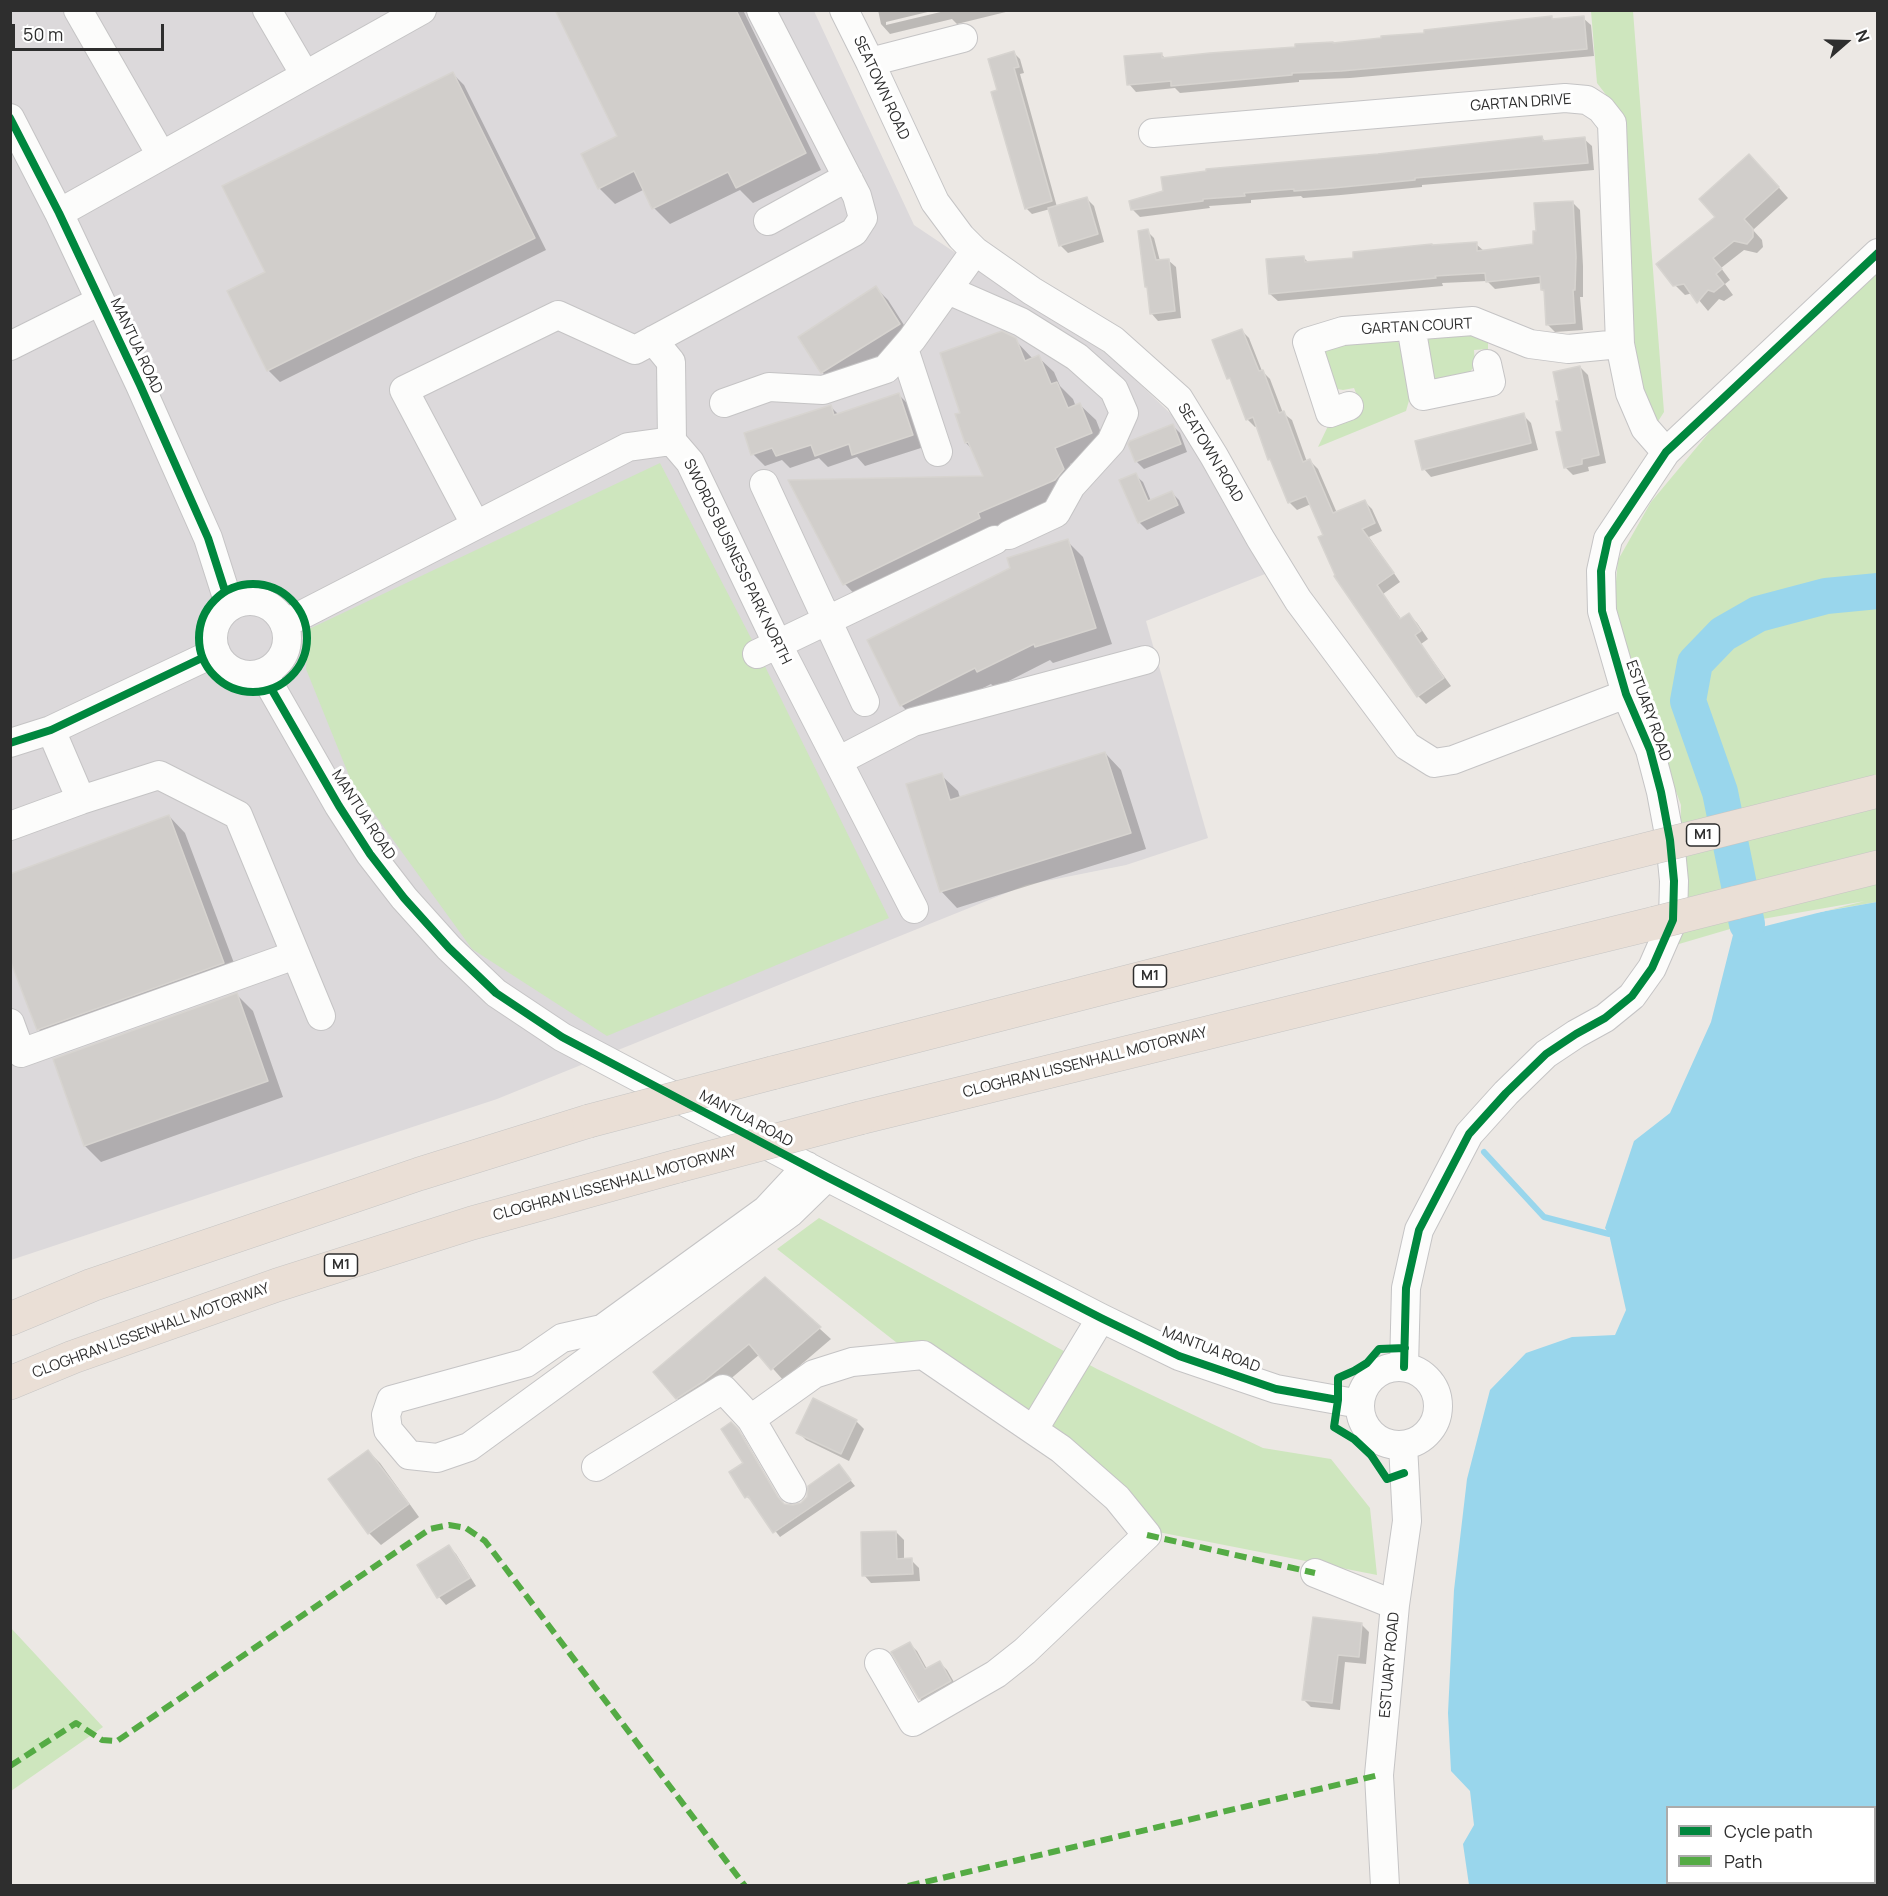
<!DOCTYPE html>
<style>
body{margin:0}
#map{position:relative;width:1888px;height:1896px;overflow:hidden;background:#ece8e4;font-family:Manrope,sans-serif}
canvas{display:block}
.frame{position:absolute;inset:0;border:12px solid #2e2e2e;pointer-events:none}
.legend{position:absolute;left:1666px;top:1806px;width:210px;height:78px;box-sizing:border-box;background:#fff;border:2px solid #ababab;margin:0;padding:8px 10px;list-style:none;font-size:18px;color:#2e2e2e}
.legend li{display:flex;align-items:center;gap:12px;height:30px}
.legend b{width:30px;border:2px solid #ababab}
.north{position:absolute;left:1816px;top:12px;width:60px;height:60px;-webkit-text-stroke:4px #fff;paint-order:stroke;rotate:70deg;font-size:16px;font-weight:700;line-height:24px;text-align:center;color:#2e2e2e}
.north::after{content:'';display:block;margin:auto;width:21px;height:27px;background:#2e2e2e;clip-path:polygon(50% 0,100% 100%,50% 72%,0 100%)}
.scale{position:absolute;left:12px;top:24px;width:152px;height:27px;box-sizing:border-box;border:3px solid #2e2e2e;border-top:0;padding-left:8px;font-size:18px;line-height:21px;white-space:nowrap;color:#2e2e2e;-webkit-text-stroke:4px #fff;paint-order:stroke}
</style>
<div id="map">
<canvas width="1888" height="1896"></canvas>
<div class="frame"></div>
<ul class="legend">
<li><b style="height:8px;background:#00873e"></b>Cycle path</li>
<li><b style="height:8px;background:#54ab44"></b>Path</li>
</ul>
<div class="north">N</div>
<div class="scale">50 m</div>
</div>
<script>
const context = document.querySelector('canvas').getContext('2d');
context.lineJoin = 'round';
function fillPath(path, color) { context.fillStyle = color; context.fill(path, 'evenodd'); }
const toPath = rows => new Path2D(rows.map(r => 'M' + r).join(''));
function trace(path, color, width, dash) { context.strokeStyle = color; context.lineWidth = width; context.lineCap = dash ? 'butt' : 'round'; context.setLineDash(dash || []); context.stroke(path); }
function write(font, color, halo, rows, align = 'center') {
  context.font = font + ' Manrope,sans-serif'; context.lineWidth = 6; context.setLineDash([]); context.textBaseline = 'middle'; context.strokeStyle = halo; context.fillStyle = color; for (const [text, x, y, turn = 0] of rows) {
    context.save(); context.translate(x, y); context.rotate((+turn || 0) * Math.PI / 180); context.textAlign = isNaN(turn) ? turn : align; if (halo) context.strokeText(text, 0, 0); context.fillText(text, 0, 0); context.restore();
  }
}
const industrial = toPath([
 [10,11,814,11,914,225,1005,286,1097,343,1194,436,1270,572,1146,621,1208,838,1126,865,1026,885,497,1099,11,1260]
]);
const green = toPath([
 [1591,11,1633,11,1664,412,1657,423,1645,407,1632,340,1617,109,1597,83],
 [1877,268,1877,902,1747,924,1679,944,1681,805,1629,664,1614,603,1618,560,1651,502,1722,417],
 [1428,334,1488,335,1488,349,1474,350,1475,366,1466,376,1442,382,1428,374,1423,352],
 [1394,337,1404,349,1412,390,1406,411,1318,447,1329,424,1363,411,1354,388,1343,390,1331,388,1318,349],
 [660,463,752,640,889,918,607,1036,472,949,352,783,306,669,309,629],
 [819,1218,1097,1369,1263,1448,1331,1459,1370,1508,1377,1575,1148,1530,906,1350,777,1249],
 [10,1627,103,1727,11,1791,10,1791]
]);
const water = toPath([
 [1877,902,1877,1885,1469,1885,1463,1844,1474,1825,1470,1791,1451,1771,1448,1713,1454,1590,1467,1479,1490,1390,1526,1353,1572,1337,1615,1335,1626,1310,1609,1234,1605,1228,1634,1141,1670,1113,1711,1022,1735,927],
 [1668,1808,1874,1808,1874,1882,1668,1882]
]);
const pier = toPath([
 [1865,901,1730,935,1734,924]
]);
const shadow = toPath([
 [557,10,743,10,821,170,753,203,740,190,670,224,654,208,645,189,615,204,599,188,619,136],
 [878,10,936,10,886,22,886,25,949,10,1014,10,957,24,952,19,890,34,881,24],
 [1552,18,1554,20,1583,18,1591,25,1594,56,1350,78,1299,80,1299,82,1180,93,1175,88,1136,92,1129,84,1161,54,1166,59,1297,49,1332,43,1426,35],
 [1014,53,1020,59,1024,73,1020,74,1057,207,1086,198,1094,206,1104,242,1068,253,1060,245,1050,209,1032,214,1026,208,999,91],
 [452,73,464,85,546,250,280,382,268,370,267,273],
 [1542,138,1546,142,1584,139,1592,146,1594,170,1422,185,1422,187,1341,195,1303,198,1301,196,1251,200,1251,203,1209,206,1210,208,1140,217,1132,209,1378,156],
 [1759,165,1788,198,1753,230,1762,240,1763,247,1757,253,1744,250,1721,268,1730,280,1725,284,1733,295,1724,301,1719,299,1708,311,1693,293,1685,295,1675,285,1717,217],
 [1572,202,1580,210,1583,266,1583,297,1580,297,1583,330,1555,332,1547,324,1546,293,1542,290,1542,283,1495,289,1487,281,1442,283,1443,286,1278,301,1270,294,1304,258,1309,263,1476,244,1484,251,1535,245],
 [1147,231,1154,238,1160,261,1168,260,1176,267,1181,318,1158,321,1151,313,1148,289,1146,287],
 [876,288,888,300,911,336,834,384,822,372,800,337],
 [1241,330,1249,338,1262,371,1270,379,1283,413,1292,420,1307,462,1310,461,1318,469,1337,513,1365,502,1372,509,1382,531,1369,537,1400,582,1383,594,1402,620,1409,615,1417,623,1428,639,1421,644,1451,686,1426,704,1418,696,1325,536,1311,504,1297,510,1289,502,1273,462,1270,459,1258,426,1255,427,1247,419,1234,383,1229,378],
 [1015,340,1033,359,1038,357,1054,372,1060,386,1073,399,1076,407,1080,405,1096,420,1107,448,1070,464,1079,486,1071,496,992,528,860,600,845,584,791,481,985,478,973,450,966,443,962,414],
 [1580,367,1588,375,1606,463,1588,467,1589,471,1573,475,1565,467,1561,402],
 [899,395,911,407,924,447,865,466,857,457,828,467,819,458,790,468,782,460,765,466,753,454,830,406,839,415],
 [1523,415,1531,423,1538,450,1431,477,1424,469],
 [1172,425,1180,433,1187,452,1144,469,1137,462,1130,444],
 [1135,475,1143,482,1151,501,1172,493,1179,500,1185,513,1147,530,1139,522],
 [1067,541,1083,557,1112,644,1053,663,1050,660,995,688,991,684,917,721,901,705],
 [1105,753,1121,770,1146,849,957,908,941,891,941,775,958,791,960,798],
 [169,816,185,833,240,979,54,1045,38,1029],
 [237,995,253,1011,283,1097,101,1162,85,1146],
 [765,1279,831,1339,783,1380,760,1354,715,1392,688,1409,677,1398],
 [856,1421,864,1429,849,1461,806,1440,798,1432],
 [731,1424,743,1436,782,1504,793,1507,802,1504,839,1466,855,1486,780,1537,753,1502,747,1497,731,1473,745,1464],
 [368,1451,380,1463,419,1517,381,1545,369,1533],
 [896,1532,904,1540,904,1560,911,1560,919,1568,920,1581,871,1583,864,1575],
 [449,1547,456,1554,476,1586,446,1605,439,1597,419,1565],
 [1314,1619,1362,1625,1369,1632,1366,1664,1345,1662,1340,1710,1311,1707,1304,1700],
 [910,1644,917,1651,927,1669,940,1663,947,1670,958,1689,928,1706,920,1699,893,1653]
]);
const stream = toPath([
 [1484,1152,1544,1217,1609,1234]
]);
const river = toPath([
 [1747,924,1720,792,1688,701,1695,663,1723,634,1758,614,1826,596,1878,591]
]);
const building = toPath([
 [555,10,736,10,806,153,736,188,728,172,652,209,634,171,598,189,581,154,617,136,555,10],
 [1552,16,1552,19,1584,16,1587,49,1341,71,1292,73,1292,75,1171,86,1171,81,1127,85,1124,56,1162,53,1162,58,1210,53,1295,47,1295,44,1333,42,1333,43,1381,38,1381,36,1424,33,1424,30,1552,16],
 [1014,51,1019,67,1014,68,1052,201,1025,209,991,92,997,90,988,59,1014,51],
 [453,72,535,238,267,371,227,291,265,272,222,186,453,72],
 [1542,136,1543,141,1585,137,1588,163,1415,178,1415,180,1333,188,1294,191,1294,189,1244,193,1245,196,1203,199,1203,201,1131,210,1129,201,1163,191,1161,177,1206,171,1206,169,1378,154,1542,136],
 [1749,154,1779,187,1744,219,1753,229,1753,237,1747,244,1734,241,1713,258,1722,269,1716,274,1724,284,1714,292,1708,290,1697,303,1684,284,1673,286,1656,264,1715,217,1699,199,1749,154],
 [1087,197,1098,234,1059,246,1048,208,1087,197],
 [1573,201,1576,257,1575,290,1573,290,1575,323,1546,325,1544,290,1541,290,1540,276,1486,282,1485,273,1435,276,1436,278,1269,294,1266,259,1304,256,1305,262,1353,258,1353,252,1432,244,1432,245,1477,242,1477,251,1533,244,1533,231,1536,231,1534,203,1573,201],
 [1148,229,1156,260,1169,259,1175,311,1150,314,1147,287,1145,287,1138,231,1148,229],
 [876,286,900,324,821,373,798,337,876,286],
 [1242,329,1259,371,1263,370,1279,413,1284,411,1303,462,1310,459,1333,513,1365,500,1375,523,1362,529,1394,573,1377,585,1400,619,1409,613,1421,631,1415,635,1444,678,1417,697,1334,576,1335,575,1318,537,1323,535,1306,496,1288,503,1270,459,1268,460,1253,417,1246,420,1230,378,1227,379,1212,340,1242,329],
 [1002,331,1016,338,1025,361,1039,355,1051,384,1057,382,1068,408,1080,403,1092,433,1055,448,1064,469,1055,480,978,513,980,518,843,585,788,480,983,476,968,442,965,443,955,414,960,413,940,353,1002,331],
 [1580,366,1599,455,1582,459,1582,464,1564,468,1556,432,1562,431,1556,401,1559,401,1553,372,1580,366],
 [899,393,913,435,852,455,849,444,815,456,811,445,776,456,772,448,751,455,744,433,831,405,834,415,899,393],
 [1524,413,1531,443,1422,470,1415,441,1524,413],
 [1173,424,1181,444,1135,462,1128,444,1130,441,1173,424],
 [1136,473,1148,501,1172,491,1178,505,1138,523,1119,480,1136,473],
 [1068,539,1096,628,1035,647,1034,644,977,672,975,668,900,706,867,640,1010,568,1007,558,1068,539],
 [1105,752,1131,833,940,892,906,784,942,773,950,800,1105,752],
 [169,815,224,963,37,1030,10,960,10,874,169,815],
 [237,993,268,1081,84,1146,53,1059,237,993],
 [765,1277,821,1327,771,1370,749,1344,704,1381,676,1399,653,1372,765,1277],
 [813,1398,857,1420,841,1454,796,1433,813,1398],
 [731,1422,738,1429,778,1497,784,1504,793,1505,801,1503,807,1497,808,1486,839,1464,851,1480,773,1533,748,1496,745,1498,729,1472,743,1463,721,1429,731,1422],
 [368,1450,409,1504,368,1534,328,1479,368,1450],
 [896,1531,897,1559,912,1558,913,1574,862,1576,861,1532,896,1531],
 [449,1545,470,1578,437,1598,417,1565,449,1545],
 [1313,1617,1362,1623,1359,1657,1338,1655,1332,1703,1302,1700,1313,1617],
 [910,1642,925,1669,940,1661,951,1681,919,1699,891,1652,910,1642]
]);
const minor = toPath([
 [78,10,161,155],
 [267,10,305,75],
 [844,10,870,62,935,202,961,237,975,251,1032,291,1113,340,1179,399,1214,456,1260,538,1298,600,1407,746,1434,763,1453,760,1626,694],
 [870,62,963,38],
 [10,118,59,213,140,385,208,538,230,607],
 [1153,133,1565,98,1587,100,1601,109,1612,123,1620,344,1630,393,1645,428,1666,452],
 [59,213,422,10],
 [768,221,835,184,849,180],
 [948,290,1021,322,1077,357,1114,390,1124,413,1111,442,1071,486,1056,513,1009,535],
 [1411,326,1423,396,1491,382,1487,364],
 [653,340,671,362,672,441],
 [10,346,100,301],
 [904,349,938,452],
 [724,403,769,387,823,390,886,369,912,339,975,251],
 [1349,406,1330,413,1307,342,1343,331,1473,321,1530,344,1568,349,1620,344],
 [764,484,865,702],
 [475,524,404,390,558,315,635,350,854,232,863,218,857,196,761,10],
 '213 638a37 37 0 1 1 74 0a37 37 0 1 1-74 0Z',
 [284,624,628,447,672,441,690,462,778,645,914,909],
 [757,654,995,540],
 [263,673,339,806,370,854,404,898,449,948,496,993,562,1037,827,1177,1101,1318,1179,1356,1276,1389,1360,1404],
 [51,730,81,800],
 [10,743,51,730,216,652],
 [838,761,913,722,1145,660],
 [10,826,81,800,159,775,238,815,321,1016],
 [10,1023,21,1053,295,955],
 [807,1166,766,1210,602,1329,562,1338,526,1363,391,1400,386,1415,388,1430,409,1455,437,1458,469,1447,790,1213,827,1177],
 [1404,1367,1406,1288,1419,1230,1469,1134,1506,1093,1546,1054,1576,1034,1605,1018,1632,996,1652,968,1673,920,1674,881,1670,840,1661,792,1650,750,1626,694,1602,611,1601,571,1608,539,1666,452,1878,253],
 '1360 1406a39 39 0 1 1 78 0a39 39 0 1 1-78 0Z',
 [1034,1429,1101,1318],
 [596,1467,723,1389,751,1419],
 [792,1489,751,1419,814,1374,852,1362,923,1355,1061,1449,1117,1498,1147,1535,1025,1651,996,1674,913,1722,879,1663],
 [1315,1573,1395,1605],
 [1385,1886,1379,1775,1395,1605,1407,1521,1403,1445]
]);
const highway = toPath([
 [1734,903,1878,867],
 [772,1073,1528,879],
 [860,1118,1655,923],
 [10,1319,92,1285,419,1174,589,1121],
 [10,1383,73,1357,277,1285,472,1223,678,1166]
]);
const highwayBridge = toPath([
 [1528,879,1878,791],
 [1655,923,1734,903],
 [589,1121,772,1073],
 [678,1166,860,1118]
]);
const quiet = toPath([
 [1147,1535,1315,1573],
 [10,1766,76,1723,102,1740,117,1741,430,1529,449,1525,466,1528,485,1541,745,1886],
 [908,1886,1379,1775]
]);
const cycleway = toPath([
 [10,118,59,213,140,385,208,538,225,591],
 '199 638a54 54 0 1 1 108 0a54 54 0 1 1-108 0Z',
 [272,690,339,806,370,854,404,898,449,948,496,993,562,1037,827,1177,1101,1318,1179,1356,1276,1389,1338,1400],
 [10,743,51,730,202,658],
 [1404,1367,1406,1288,1419,1230,1469,1134,1506,1093,1546,1054,1576,1034,1605,1018,1632,996,1652,968,1673,920,1674,881,1670,840,1661,792,1650,750,1626,694,1602,611,1601,571,1608,539,1666,452,1878,253],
 [1404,1473,1387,1479,1371,1455,1354,1439,1334,1427,1338,1400,1338,1378,1354,1371,1367,1363,1379,1349,1405,1348]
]);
const shields = [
 [1703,835,33],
 [1150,976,33],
 [341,1265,33]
];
const shieldNames = [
 ["M1",1703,835],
 ["M1",1150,976],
 ["M1",341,1265]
];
const streetNames = [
 ["SEATOWN ROAD",881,88,65],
 ["GARTAN DRIVE",1521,103,-4],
 ["GARTAN COURT",1417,327,-3],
 ["MANTUA ROAD",136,346,65],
 ["SEATOWN ROAD",1210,453,59],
 ["SWORDS BUSINESS PARK NORTH",737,562,64],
 ["ESTUARY ROAD",1648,711,70],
 ["MANTUA ROAD",363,815,57],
 ["CLOGHRAN LISSENHALL MOTORWAY",1085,1063,-14],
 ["MANTUA ROAD",746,1119,28],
 ["CLOGHRAN LISSENHALL MOTORWAY",615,1184,-15],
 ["CLOGHRAN LISSENHALL MOTORWAY",151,1331,-20],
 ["MANTUA ROAD",1211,1350,21],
 ["ESTUARY ROAD",1390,1665,-85]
];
fillPath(industrial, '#dcd9db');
fillPath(green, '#cee6be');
fillPath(water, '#99d6ec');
fillPath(pier, '#ece8e4');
fillPath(shadow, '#0003');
trace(stream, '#99d6ec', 6);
trace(river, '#99d6ec', 36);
fillPath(building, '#d1cecb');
trace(building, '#d7d4d0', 1.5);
trace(minor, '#c5c4c5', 30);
trace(highway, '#c6c5c4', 34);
trace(minor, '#fcfcfb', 28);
trace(highway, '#eadfd6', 33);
trace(highwayBridge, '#c6c5c4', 34, []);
trace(highwayBridge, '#eadfd6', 33);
trace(quiet, '#54ab44', 6, [12, 6]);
trace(cycleway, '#00873e', 8);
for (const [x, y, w] of shields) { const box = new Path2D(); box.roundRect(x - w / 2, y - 11, w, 22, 4.5); context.fillStyle = '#fff'; context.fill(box); trace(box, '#2e2e2e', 1.5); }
write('bold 14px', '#2e2e2e', null, shieldNames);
write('15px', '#2e2e2e', '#fff', streetNames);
</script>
